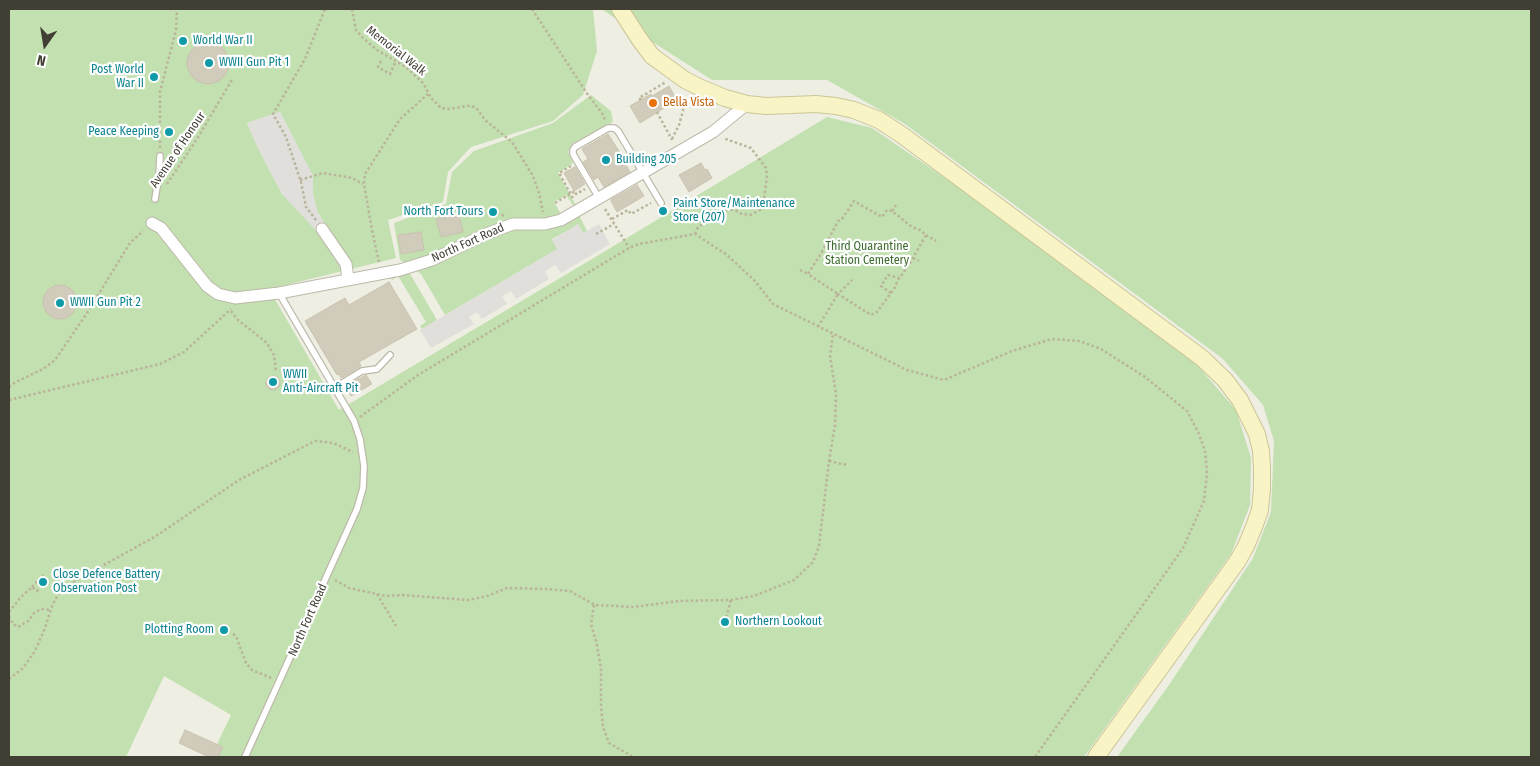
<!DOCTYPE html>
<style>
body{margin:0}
#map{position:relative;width:1540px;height:766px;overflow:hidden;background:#efeee3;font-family:"Fira Sans Condensed",sans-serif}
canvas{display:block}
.frame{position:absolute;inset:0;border:10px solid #413e34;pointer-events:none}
.north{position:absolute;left:20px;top:20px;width:50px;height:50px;-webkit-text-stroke:4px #fff;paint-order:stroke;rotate:193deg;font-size:14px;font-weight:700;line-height:20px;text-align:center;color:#413e34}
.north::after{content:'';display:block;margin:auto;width:18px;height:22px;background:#413e34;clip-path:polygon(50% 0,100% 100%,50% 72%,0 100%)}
</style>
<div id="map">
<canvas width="1540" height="766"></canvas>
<div class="frame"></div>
<div class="north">N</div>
</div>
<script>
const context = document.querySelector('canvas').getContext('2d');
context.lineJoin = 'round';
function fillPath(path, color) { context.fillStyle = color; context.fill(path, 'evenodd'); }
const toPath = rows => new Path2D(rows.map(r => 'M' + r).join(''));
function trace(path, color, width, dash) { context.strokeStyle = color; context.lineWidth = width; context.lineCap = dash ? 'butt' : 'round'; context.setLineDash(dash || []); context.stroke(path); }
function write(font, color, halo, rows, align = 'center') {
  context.font = font + ' "Fira Sans Condensed",sans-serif'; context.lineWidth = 4.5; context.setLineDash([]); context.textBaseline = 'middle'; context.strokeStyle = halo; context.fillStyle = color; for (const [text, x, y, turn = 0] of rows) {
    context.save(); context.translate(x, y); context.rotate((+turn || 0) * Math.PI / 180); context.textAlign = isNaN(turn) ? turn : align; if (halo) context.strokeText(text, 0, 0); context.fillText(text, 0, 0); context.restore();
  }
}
const green = toPath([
 [9,9,593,9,597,51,583,95,553,121,471,147,448,172,443,202,388,220,396,258,269,289,339,410,612,247,827,117,872,128,986,206,1197,365,1236,410,1251,458,1250,505,1231,554,1084,757,211,757,231,715,164,676,126,757,9,757],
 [280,112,313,176,313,194,317,211,326,226,282,194,260,152,247,123],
 [601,9,1531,9,1531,757,1117,757,1169,685,1253,558,1271,512,1274,441,1263,405,1223,359,905,124,827,80,712,80],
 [591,95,611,111,613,122,572,144,568,152,573,163,558,173,577,207,574,207,566,195,554,202,561,214,547,218,532,218,538,228,579,215,587,231,583,233,578,225,552,239,558,249,445,315,421,274,400,260,394,223,446,204,452,172,474,151,553,123],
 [409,272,437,320,422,329,420,326,426,322,398,276,392,280,389,275]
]);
const parking = toPath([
 [280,112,313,176,313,194,317,211,326,226,318,233,282,194,260,152,247,123],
 [578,224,583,233,599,224,610,244,561,273,555,265,545,271,549,279,516,299,511,291,502,296,507,304,482,319,477,312,469,317,474,324,431,348,420,330,557,249,552,240]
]);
const building = toPath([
 '187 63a21 21 0 1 1 42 0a21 21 0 1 1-42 0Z',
 [669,86,677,100,640,123,630,106,651,94,652,96,669,86],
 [608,134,624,159,623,160,630,172,604,187,598,177,594,180,583,162,588,159,582,149,608,134],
 [701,163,705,170,707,169,712,178,689,192,679,175,701,163],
 [575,167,585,184,574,191,564,173,575,167],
 [637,185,644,196,617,212,611,201,612,199,637,185],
 [459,214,463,232,441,237,436,219,459,214],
 [421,232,424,250,401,254,398,235,421,232],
 [389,282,417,329,359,362,361,366,341,378,339,374,337,375,305,321,345,298,349,305,389,282],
 '43 302a17 17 0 1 1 34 0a17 17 0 1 1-34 0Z',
 [366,375,372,384,351,396,346,386,366,375],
 '266 383a7 7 0 1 1 14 0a7 7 0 1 1-14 0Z',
 [185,730,223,747,218,757,209,757,179,743,185,730]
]);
const path = toPath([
 [352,9,356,30,363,38,377,50,406,67,423,83,431,98,441,108,450,109,466,106,472,106,477,109,485,120,512,142,533,176,539,193,543,212],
 [532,9,588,95,602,113,605,120],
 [381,61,378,67,390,74,396,61],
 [641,100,639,98,666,82],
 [657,112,672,140],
 [672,139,679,125,683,111,683,104,680,96,678,94],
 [160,148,160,92,176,30,177,9],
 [571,166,559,173,574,200],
 [300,180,323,173,352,178,363,184],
 [167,184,197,139,233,78],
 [555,203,575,191,576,194,585,189],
 [605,209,629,248],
 [892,211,896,205],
 [487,213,501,214,504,216],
 [612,219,628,210,631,214,651,203],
 [316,220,306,207,301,182,286,137,273,114,305,59,325,9],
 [596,234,614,224],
 [695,234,698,227,726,210,735,210,742,214,750,215,760,210,763,207,767,176,766,168,751,148,723,138],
 [926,235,936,241],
 [913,258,919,261],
 [379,262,372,230,364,184,365,174,400,119,428,94],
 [800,270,808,274],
 [891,293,881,286,888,275,899,278],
 [231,311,238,320,267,343,274,355,276,371],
 [818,327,838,294,808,274,822,252,838,221,842,219,854,201,882,217,887,210,892,211,912,227,920,230,926,235,910,263,898,280,894,289,877,312,871,315,838,294,852,280],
 [9,387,14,383,43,369,55,360,87,313,130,243,143,231],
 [9,400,160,364,184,352,231,309],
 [360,417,418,375,629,248,639,244,695,234,727,255,755,281,773,304,907,370,944,380,1012,351,1052,339,1079,341,1101,349,1145,377,1187,411,1199,434,1205,451,1207,473,1204,501,1183,548,1167,571,1035,757],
 [829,461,847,465],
 [335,580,349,588,386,596,402,595,468,600,487,596,507,588,546,589,570,591,595,605,633,607,679,601,731,600,754,596,794,580,813,562,819,546,829,461,835,425,836,394,830,356,833,334],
 [32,587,43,575],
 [377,594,396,626],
 [594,605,591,624,597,645,601,669,601,706,603,727,609,743,633,757],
 [9,612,20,598,32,587,37,591,40,588],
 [9,616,13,624,18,627,28,621,34,613,41,609,50,610],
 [725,622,731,600],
 [233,634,236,636,246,663,252,670,271,678],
 [9,679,23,668,35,651,45,628,52,606,61,589,156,536,239,480,315,441,333,443,353,452]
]);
const lane = toPath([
 [599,198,573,154,573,150,575,147,608,128,614,128,618,131,661,203],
 [155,199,159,175,160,156],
 [334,388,362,371,377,369,390,355],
 [245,757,357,509,363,488,364,466,360,439,354,421,279,293]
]);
const street = toPath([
 [152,223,161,228,207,286,218,294,235,298,279,293,400,270,432,260,486,234,513,224,545,224,561,220,713,132,747,104],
 [322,229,346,264,348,279]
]);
const secondary = toPath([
 [620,9,640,40,652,56,685,80,701,88,725,98,747,104,766,106,816,104,836,106,854,110,879,120,902,135,1202,358,1225,380,1240,400,1257,434,1261,451,1262,468,1262,489,1260,510,1254,527,1246,546,1237,562,1096,757]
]);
const markers = [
 [183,41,5,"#0f9aa8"],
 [209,63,5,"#0f9aa8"],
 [154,77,5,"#0f9aa8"],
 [653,103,5,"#e8710a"],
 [169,132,5,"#0f9aa8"],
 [606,160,5,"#0f9aa8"],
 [663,211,5,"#0f9aa8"],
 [493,212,5,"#0f9aa8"],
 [60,303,5,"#0f9aa8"],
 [273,382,5,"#0f9aa8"],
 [43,582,5,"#0f9aa8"],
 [725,622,5,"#0f9aa8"],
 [224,630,5,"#0f9aa8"]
];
const cultureNames = [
 ["World War II",193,41],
 ["WWII Gun Pit 1",219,63],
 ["Post World",144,70,"right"],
 ["War II",144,84,"right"],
 ["Peace Keeping",159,132,"right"],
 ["Building 205",616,160],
 ["Paint Store/Maintenance",673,204],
 ["Store (207)",673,218],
 ["North Fort Tours",483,212,"right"],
 ["WWII Gun Pit 2",70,303],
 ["WWII",283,375],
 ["Anti-Aircraft Pit",283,389],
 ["Close Defence Battery",53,575],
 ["Observation Post",53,589],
 ["Northern Lookout",735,622],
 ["Plotting Room",214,630,"right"]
];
const streetNames = [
 ["Memorial Walk",396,51,38],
 ["Avenue of Honour",178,150,-56],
 ["North Fort Road",468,243,-24],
 ["North Fort Road",308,620,-66]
];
const foodNames = [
 ["Bella Vista",663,103]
];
const parkNames = [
 ["Third Quarantine",867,247],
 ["Station Cemetery",867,261]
];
fillPath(green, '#c2e0b0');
fillPath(parking, '#e0dfdb');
fillPath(building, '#d0cbba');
trace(building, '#cac3ae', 1);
trace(lane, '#bdb9aa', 8);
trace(street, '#bdb9aa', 13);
trace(secondary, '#cbc697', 18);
trace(path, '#bab49a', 2.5, [2.5, 2.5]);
trace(lane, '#fff', 5.5);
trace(street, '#fff', 11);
trace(secondary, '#f8f4c5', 16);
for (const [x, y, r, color] of markers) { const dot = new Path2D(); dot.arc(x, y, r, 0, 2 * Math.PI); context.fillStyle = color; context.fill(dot); trace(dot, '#fff', 2); }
write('12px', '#0d838f', '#fff', cultureNames, 'left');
write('12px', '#413e34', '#fff', streetNames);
write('12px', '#c56008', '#fff', foodNames, 'left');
write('12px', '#3c6b2e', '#fff', parkNames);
</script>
